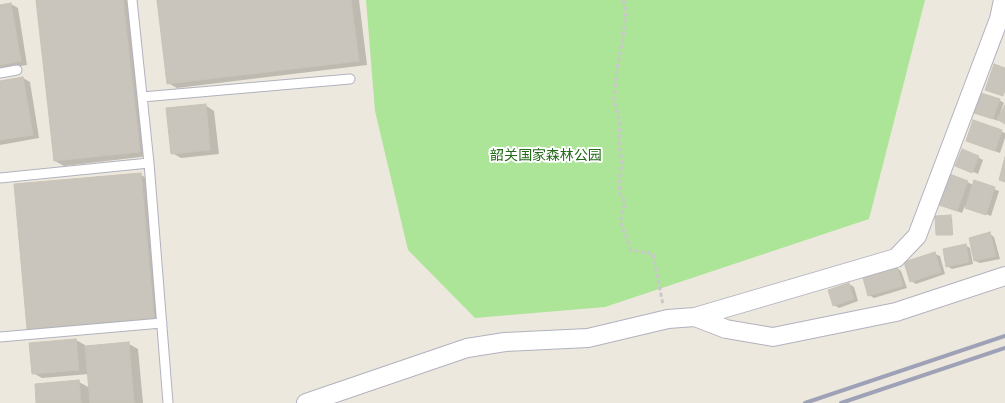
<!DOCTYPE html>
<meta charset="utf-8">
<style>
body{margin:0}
canvas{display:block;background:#ede8dd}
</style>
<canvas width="1005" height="403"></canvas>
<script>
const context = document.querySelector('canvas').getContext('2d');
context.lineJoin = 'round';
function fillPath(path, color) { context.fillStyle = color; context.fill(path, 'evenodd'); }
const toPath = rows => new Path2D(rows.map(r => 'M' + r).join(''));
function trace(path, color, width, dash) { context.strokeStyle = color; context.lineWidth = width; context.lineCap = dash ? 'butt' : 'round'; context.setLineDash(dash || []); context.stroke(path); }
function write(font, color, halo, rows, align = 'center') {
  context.font = font + ' Helvetica,"Noto Sans SC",sans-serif'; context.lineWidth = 4; context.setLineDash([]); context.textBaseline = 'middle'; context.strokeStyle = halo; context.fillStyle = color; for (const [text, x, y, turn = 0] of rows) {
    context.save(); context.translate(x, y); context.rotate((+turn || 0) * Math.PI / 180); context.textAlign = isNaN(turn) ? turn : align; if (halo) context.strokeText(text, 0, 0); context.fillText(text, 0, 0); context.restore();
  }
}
const green = toPath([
 [366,0,925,0,869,219,605,307,475,318,408,250,375,111]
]);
const shadow = toPath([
 [43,0,131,0,149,156,64,166,55,161],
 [158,0,359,0,367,65,177,88,168,83],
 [11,4,18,8,27,65,0,69,0,6],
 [23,78,30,82,39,138,0,145,0,82],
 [999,100,1004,103,1000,113,1001,114,1005,108,1005,122,998,119,998,121,976,112],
 [205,105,214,111,219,154,181,158,172,153],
 [974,121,1005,133,1005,138,1000,153,972,143],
 [963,150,983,160,978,174,960,166],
 [141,175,150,180,162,322,37,333,28,328],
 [967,182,973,185,975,182,999,191,991,216,965,206,962,213,942,206],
 [950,217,952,218,953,235,937,235],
 [990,234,994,237,1000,259,980,263,975,261],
 [965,245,970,248,973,264,952,269,947,266],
 [935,254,940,256,945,274,916,284,911,281],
 [897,268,901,271,907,288,874,298,869,295],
 [849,284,854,287,858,301,839,308,834,305],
 [76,340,85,345,85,348,129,344,138,349,143,403,37,403,79,382,90,388,89,374,42,378,33,373]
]);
const building = toPath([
 [36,0,123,0,140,152,54,161,36,0],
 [157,0,351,0,359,61,167,84,157,0],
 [11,3,21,61,0,65,0,5,11,3],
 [994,64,1005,68,1005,90,1003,96,985,90,994,64],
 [23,77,33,135,0,140,0,81,23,77],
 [981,93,1000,99,993,119,974,113,981,93],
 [206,104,210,150,171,154,166,108,206,104],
 [1005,105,1005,124,997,119,1005,105],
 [973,120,1002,130,995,151,966,141,973,120],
 [962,149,979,156,972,173,955,166,962,149],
 [1005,157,1005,182,999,180,1005,157],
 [141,173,154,318,27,329,14,184,141,173],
 [947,173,968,181,957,211,936,204,947,173],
 [974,180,995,187,986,215,965,208,974,180],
 [951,215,952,235,936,235,935,216,951,215],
 [990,232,996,256,974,261,969,238,990,232],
 [966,244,969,262,946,267,943,249,966,244],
 [935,252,941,272,910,282,904,262,935,252],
 [897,267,903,286,868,296,863,278,897,267],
 [849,283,854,299,833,306,828,290,849,283],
 [76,339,79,370,32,374,29,343,76,339],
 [129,342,134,403,90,403,85,346,129,342],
 [79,380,81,403,36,403,35,384,79,380]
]);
const path = toPath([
 [623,0,626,10,623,37,617,69,614,100,620,123,619,143,622,163,619,182,620,194,625,203,620,221,631,250,653,254,663,305]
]);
const lane = toPath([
 [132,0,149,163],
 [0,73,17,70],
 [142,97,350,79],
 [0,178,149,163,168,403],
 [0,337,162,323]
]);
const street = toPath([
 [695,317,896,258,917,236,999,19,1003,0],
 [306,403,467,348,505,342,588,338,668,319,695,317,726,329,773,337,896,312,1005,276]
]);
const rail = toPath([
 [805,403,1005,336],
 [841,403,1005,348]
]);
const parkNames = [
 ["韶关国家森林公园",546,156]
];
fillPath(green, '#ace598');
fillPath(shadow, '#0003');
fillPath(building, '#c9c4bc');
trace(building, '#c9c4b6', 1);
trace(lane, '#b1b2bf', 11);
trace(street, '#b1b2bf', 20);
trace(path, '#c8c8c8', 3, [4, 2.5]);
trace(lane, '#fff', 9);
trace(street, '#fff', 18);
trace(rail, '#9fa1b6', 4);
write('14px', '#236b18', '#fff', parkNames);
</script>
